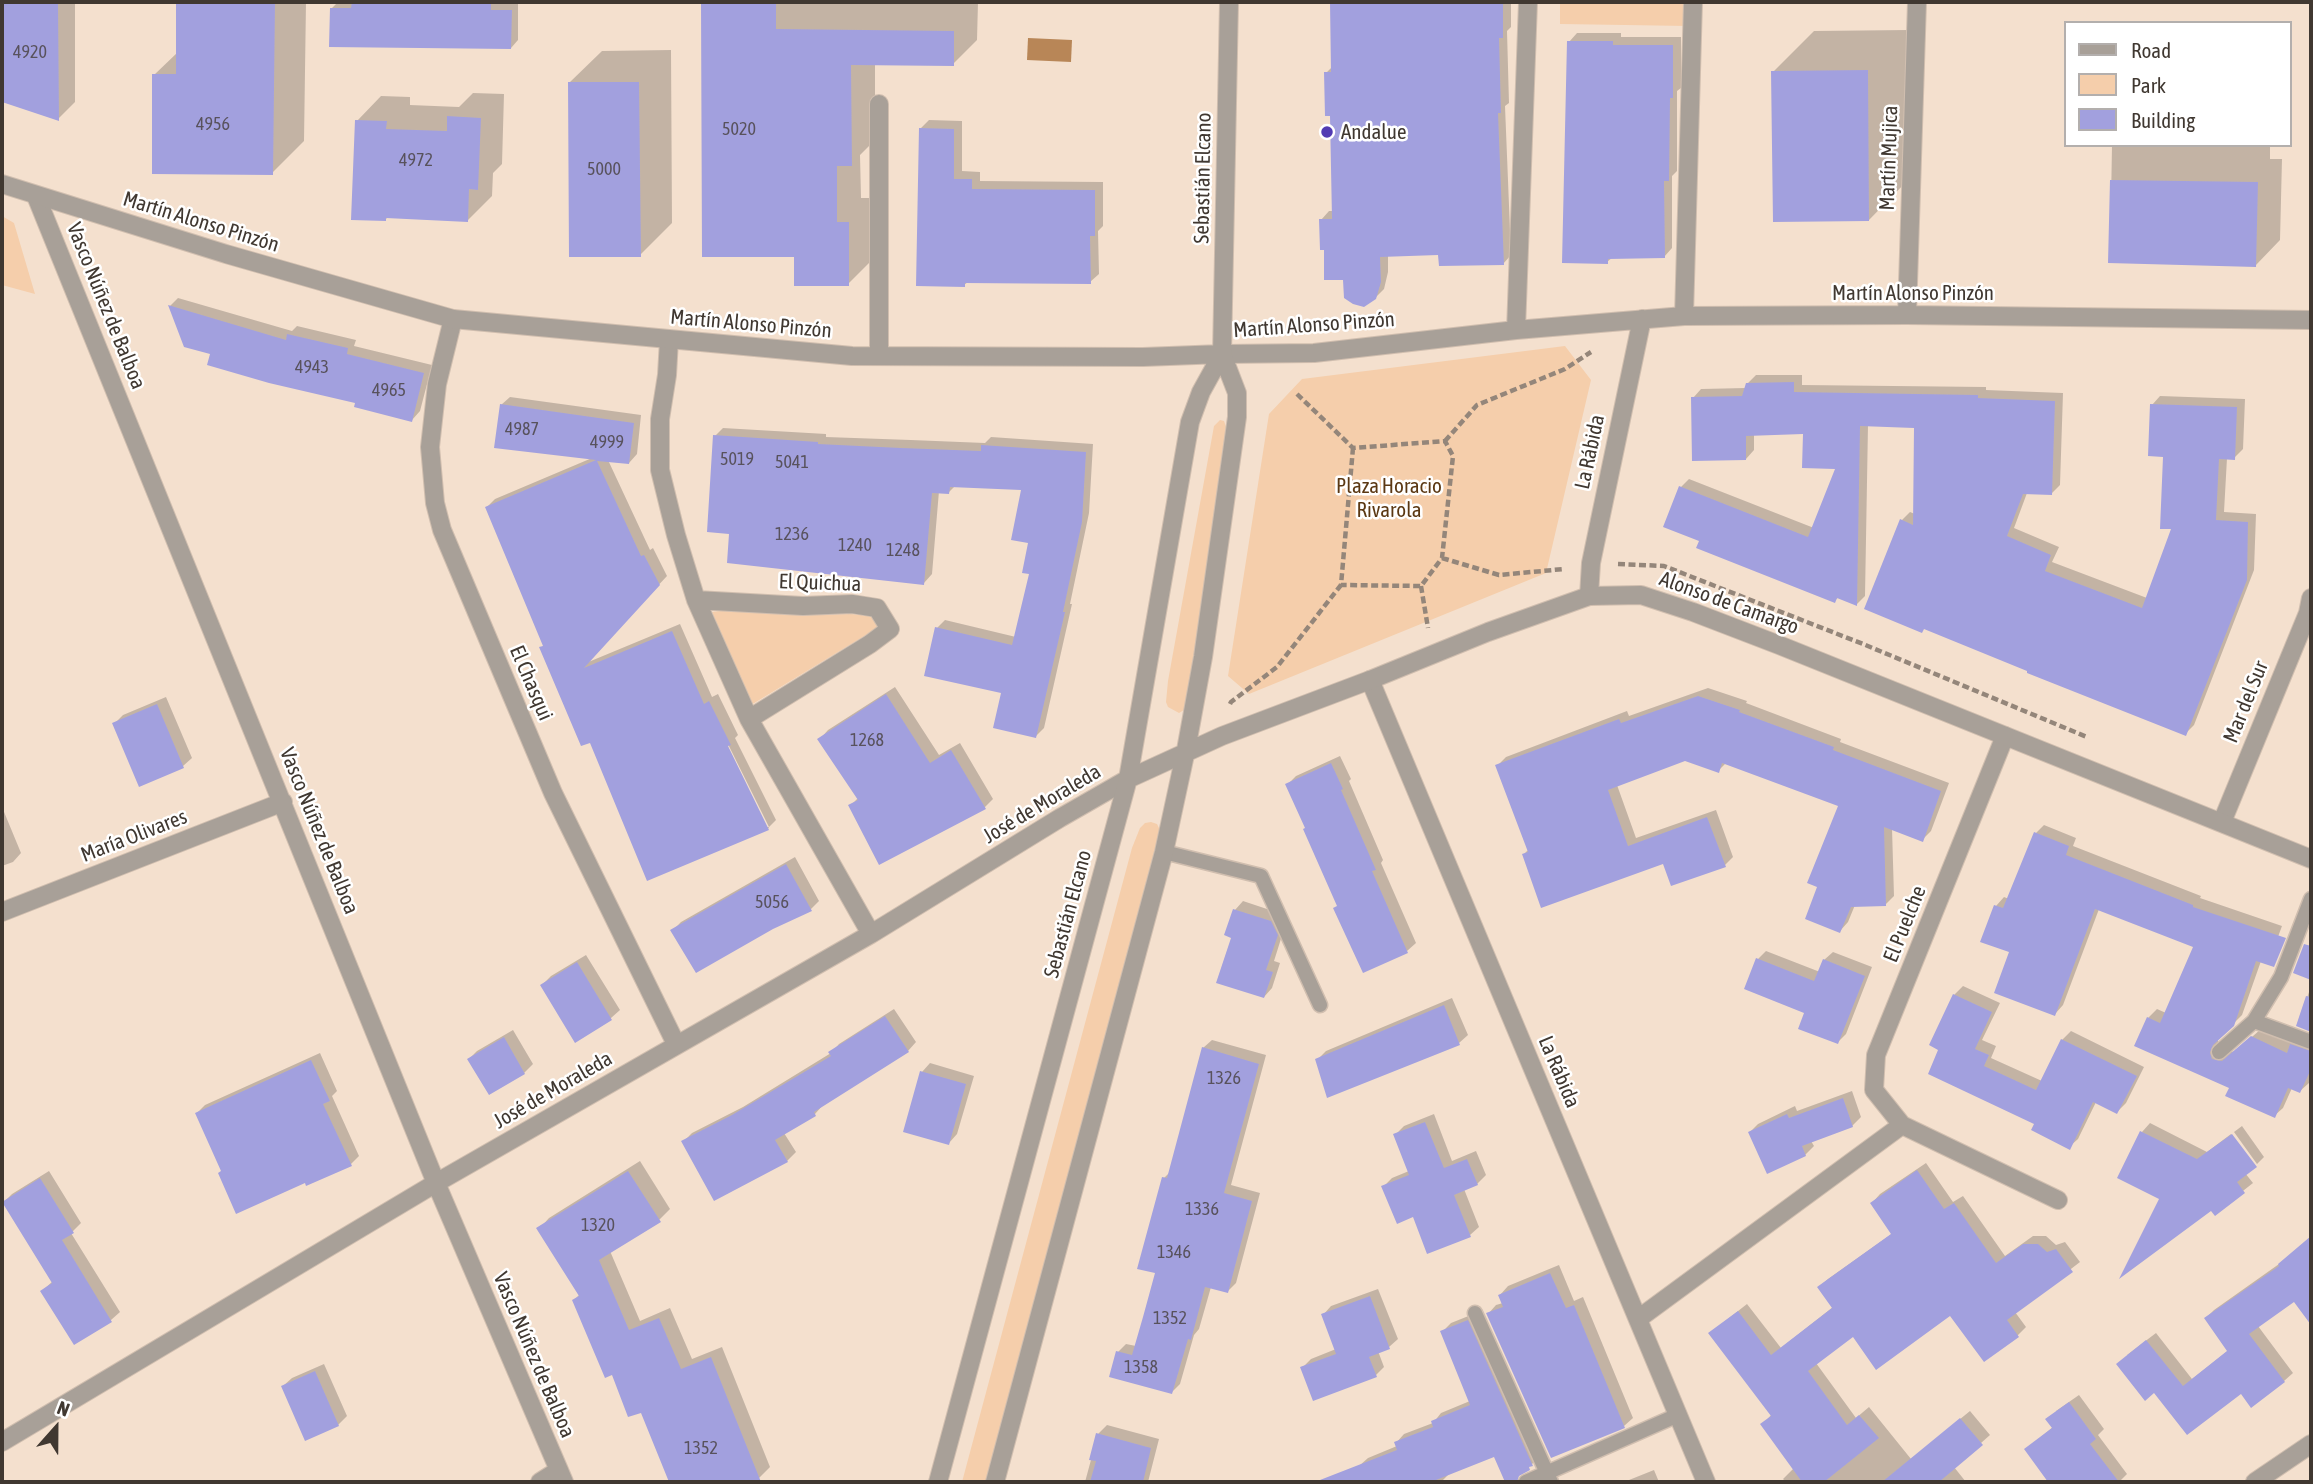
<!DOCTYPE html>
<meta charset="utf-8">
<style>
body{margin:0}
#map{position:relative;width:2313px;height:1484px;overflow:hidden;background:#f4e0ce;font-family:"Asap Condensed",sans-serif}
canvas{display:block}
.frame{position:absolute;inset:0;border:4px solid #403831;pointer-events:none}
.legend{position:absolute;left:2064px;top:21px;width:228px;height:126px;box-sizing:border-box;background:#fff;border:2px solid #b3afad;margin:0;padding:9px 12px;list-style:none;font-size:21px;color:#403831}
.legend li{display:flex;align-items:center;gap:14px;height:35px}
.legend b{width:35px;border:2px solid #b3afad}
.north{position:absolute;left:21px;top:1393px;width:70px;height:70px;-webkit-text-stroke:5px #fff;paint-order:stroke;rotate:21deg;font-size:19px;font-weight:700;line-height:28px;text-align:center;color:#403831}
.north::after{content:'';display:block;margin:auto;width:24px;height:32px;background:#403831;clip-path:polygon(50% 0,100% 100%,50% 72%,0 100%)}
</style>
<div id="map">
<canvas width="2313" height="1484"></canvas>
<div class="frame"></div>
<ul class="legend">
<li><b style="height:9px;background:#a8a098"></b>Road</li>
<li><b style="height:19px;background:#f5ceab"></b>Park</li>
<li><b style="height:19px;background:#a2a0de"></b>Building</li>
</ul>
<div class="north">N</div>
</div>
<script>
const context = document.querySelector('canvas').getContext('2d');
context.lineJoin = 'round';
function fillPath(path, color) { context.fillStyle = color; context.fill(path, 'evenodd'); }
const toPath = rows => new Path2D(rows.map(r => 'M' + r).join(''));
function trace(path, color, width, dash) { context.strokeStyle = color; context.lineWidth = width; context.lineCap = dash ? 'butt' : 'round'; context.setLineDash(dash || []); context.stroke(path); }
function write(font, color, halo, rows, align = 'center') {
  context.font = font + ' "Asap Condensed",sans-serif'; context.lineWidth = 5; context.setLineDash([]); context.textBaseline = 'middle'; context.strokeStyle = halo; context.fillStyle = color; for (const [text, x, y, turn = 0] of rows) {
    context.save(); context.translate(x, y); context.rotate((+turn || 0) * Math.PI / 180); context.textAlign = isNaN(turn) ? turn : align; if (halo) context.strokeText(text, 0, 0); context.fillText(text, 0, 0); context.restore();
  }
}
const green = toPath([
 [1560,2,1687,2,1689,26,1560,24],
 [2,216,14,223,35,294,2,285],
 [1565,346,1591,380,1546,573,1249,694,1228,676,1269,414,1302,379],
 [1220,420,1224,421,1226,427,1189,696,1184,710,1179,713,1168,707,1166,702,1168,681,1214,426],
 [729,610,810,615,851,614,872,616,879,627,751,705,712,612],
 [1151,822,1157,824,1160,830,1156,845,986,1482,962,1482,1132,848,1140,828,1145,823]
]);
const water = toPath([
 [1028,38,1072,40,1071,62,1027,60]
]);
const shadow = toPath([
 [2,2,75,2,75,102,58,119,2,100],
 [178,2,306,2,304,141,272,173,154,75,178,52],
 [338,2,518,2,518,40,511,48,332,8],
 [703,2,978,2,977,40,953,64,875,63,875,140,860,155,861,198,872,198,872,260,848,284,796,255,704,255],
 [1332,2,1511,2,1511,27,1507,31,1509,103,1505,106,1511,255,1503,264,1440,253,1388,255,1388,272,1384,289,1375,298,1345,278,1326,248,1321,220,1329,211,1334,211,1331,114,1326,73,1333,66],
 [1908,30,1909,179,1869,220,1773,72,1814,31],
 [1577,33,1621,33,1621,37,1681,37,1681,88,1677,91,1677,171,1672,176,1672,248,1664,257,1613,257,1607,262,1569,42],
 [671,50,672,223,640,255,569,83,602,51],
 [473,93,504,94,502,164,493,173,492,196,468,220,388,217,386,219,357,121,381,96,410,97,410,105,459,107],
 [929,120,962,121,962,171,980,172,980,181,1103,182,1103,226,1098,231,1099,274,1090,282,968,282,964,285,920,129],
 [2112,145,2270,145,2270,159,2282,159,2280,240,2256,265,2110,261],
 [178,298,292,331,297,326,356,340,354,346,432,365,420,411,412,420,212,353,170,306],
 [1756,375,1802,375,1802,385,1986,387,1986,390,2063,393,2060,485,2051,494,2027,493,2014,528,2059,547,2052,562,2147,598,2174,527,2165,455,2152,405,2160,396,2245,399,2243,449,2234,458,2227,458,2224,512,2256,514,2254,570,2194,725,2185,734,1925,627,1902,520,1910,512,1915,514,1916,426,1868,425,1865,596,1857,604,1839,597,1834,601,1701,540,1681,487,1689,479,1814,528,1838,467,1805,432,1754,434,1754,450,1746,459,1693,398,1701,389,1746,388,1747,384],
 [510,397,641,415,637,454,629,463,608,460,650,550,653,548,667,576,586,663,680,624,712,697,718,694,738,735,735,738,776,820,769,827,725,738,722,739,766,827,769,827,768,829,591,741,541,648,544,645,487,507,495,499,592,458,501,405],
 [723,428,826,434,826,437,911,440,985,443,991,437,1093,444,1089,513,1070,604,1072,604,1044,728,1036,736,1003,692,937,628,945,620,1016,637,1031,573,1024,489,955,486,949,492,939,491,932,574,924,583,731,532,715,436],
 [895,687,939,755,960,743,993,799,985,807,850,806,859,797,820,739,828,730],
 [1708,688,1747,701,1746,703,1841,739,1840,742,1949,783,1931,831,1922,840,1892,828,1894,896,1886,904,1855,905,1848,922,1840,931,1840,805,1726,763,1718,771,1685,759,1617,785,1636,838,1716,810,1733,857,1725,865,1524,854,1529,849,1497,766,1506,757,1627,711,1629,716],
 [166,697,192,758,183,766,140,785,114,724,123,715],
 [1340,756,1351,779,1349,781,1383,860,1381,863,1416,943,1407,951,1338,905,1307,827,1287,785,1296,776],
 [2,807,21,853,13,862,2,866],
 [2044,825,2076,838,2073,846,2201,896,2200,898,2282,926,2272,953,2261,961,2242,1015,2218,1039,2218,1046,2224,1053,2236,1051,2261,1029,2293,1043,2300,1037,2311,1041,2311,1077,2309,1083,2300,1091,2292,1088,2283,1108,2274,1116,2231,1087,2148,1018,2157,1009,2166,1013,2195,946,2099,909,2063,1005,2055,1014,2011,951,1996,906,2004,897,2009,899,2036,833],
 [795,857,819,901,811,909,773,928,672,931,681,922],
 [1243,901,1279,913,1285,926,1274,961,1280,963,1272,988,1264,997,1233,937,1235,910],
 [1766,951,1820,972,1824,960,1833,952,1872,967,1846,1034,1838,1042,1758,959],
 [586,955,620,1010,611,1018,576,1040,542,985,551,976],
 [1963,986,2000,1003,1982,1040,1996,1046,1991,1058,2042,1081,2062,1040,2071,1031,2144,1067,2126,1103,2117,1112,2096,1102,2078,1139,2069,1147,1941,1049,1954,995],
 [2311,986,2311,1031,2298,1025],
 [1452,998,1468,1035,1459,1043,1317,1060,1326,1051],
 [894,1009,916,1042,908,1051,823,1105,815,1114,784,1133,796,1152,787,1161,684,1141,692,1133,743,1107,831,1053,839,1044],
 [513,1030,533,1064,524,1073,489,1093,469,1059,477,1051],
 [1212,1040,1266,1055,1231,1185,1260,1193,1236,1283,1228,1291,1211,1287,1199,1329,1194,1335,1180,1384,1172,1392,1118,1352,1126,1344,1136,1346,1157,1272,1164,1178,1171,1171,1203,1048],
 [320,1053,337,1091,332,1096,359,1156,351,1164,306,1180,223,1170,197,1113,205,1105],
 [930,1063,974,1076,957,1134,949,1143,922,1072],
 [1852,1091,1861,1117,1852,1126,1811,1141,1814,1146,1805,1155,1750,1132,1758,1124,1795,1106,1797,1111],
 [1434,1114,1452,1161,1476,1151,1486,1175,1477,1184,1464,1189,1479,1227,1470,1235,1414,1215,1383,1187,1392,1178,1409,1171,1395,1135,1404,1126],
 [2150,1123,2207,1152,2231,1134,2255,1167,2245,1173,2253,1183,2215,1213,2212,1209,2161,1198,2142,1132],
 [2242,1126,2264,1157,2257,1164,2234,1132],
 [640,1161,670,1209,659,1220,610,1251,640,1321,670,1308,692,1359,722,1347,770,1467,759,1478,749,1482,671,1482,642,1411,613,1373,574,1300,580,1294,539,1229,549,1218],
 [1926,1163,1953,1202,1963,1196,2005,1256,2033,1236,2046,1236,2056,1245,2065,1242,2080,1262,2015,1312,2026,1327,2017,1336,1951,1314,1853,1335,1816,1363,1856,1418,1869,1407,1911,1459,1970,1411,1990,1435,1954,1467,1966,1482,1786,1482,1783,1479,1794,1468,1763,1424,1772,1414,1710,1333,1747,1304,1781,1348,1833,1307,1819,1287,1828,1279,1893,1233,1872,1203,1880,1194],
 [49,1171,81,1223,71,1233,120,1312,111,1320,74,1343,42,1291,53,1281,4,1202,12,1194],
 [2311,1237,2311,1322,2295,1300,2258,1326,2293,1373,2284,1381,2241,1391,2188,1433,2127,1355,2156,1333,2192,1379,2229,1350,2206,1318,2214,1310,2279,1264],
 [1559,1265,1574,1301,1583,1297,1633,1418,1624,1426,1488,1314,1496,1305,1503,1303,1500,1295,1508,1286],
 [1378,1289,1398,1339,1389,1347,1378,1351,1384,1367,1376,1375,1302,1368,1311,1359,1336,1349,1323,1315,1331,1306],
 [1476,1313,1541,1456,1532,1464,1495,1455,1449,1474,1441,1482,1345,1482,1363,1475,1359,1466,1368,1458,1397,1446,1396,1443,1404,1434,1433,1423,1441,1413,1470,1401,1442,1332,1451,1323],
 [324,1364,347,1416,338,1425,283,1386,292,1378],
 [2079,1395,2104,1429,2098,1435,2127,1474,2119,1482,2050,1482,2026,1449,2053,1427,2056,1411],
 [1107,1425,1159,1439,1148,1482,1085,1482,1098,1434],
 [1654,1470,1659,1482,1624,1482]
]);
const building = toPath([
 [2,2,58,2,59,121,2,102],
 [176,2,275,2,273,175,152,174,152,74,176,74],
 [352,2,491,2,491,10,512,10,511,49,329,47,330,8,351,8],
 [701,2,776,2,776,29,954,31,954,66,851,65,852,166,837,166,837,222,849,222,849,286,794,286,794,257,702,257],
 [1330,2,1503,2,1503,38,1499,38,1501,113,1498,113,1504,265,1439,266,1438,255,1380,257,1381,282,1376,299,1364,307,1353,304,1344,298,1343,280,1324,280,1324,250,1320,250,1319,219,1332,219,1330,116,1325,116,1324,72,1331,72],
 [1567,41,1613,41,1613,45,1673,45,1673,98,1670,98,1669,181,1664,181,1665,258,1608,259,1608,264,1562,263],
 [1868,70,1869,221,1773,222,1771,71],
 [568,82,639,82,641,257,569,257],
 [447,116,481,118,478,190,469,189,468,222,386,218,386,221,351,220,355,120,387,121,386,129,447,131],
 [919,128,954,129,954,179,972,179,972,189,1095,190,1095,236,1090,236,1091,284,965,283,965,287,916,286],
 [2110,180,2258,182,2256,267,2108,263],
 [168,305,286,340,287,334,348,348,347,354,424,373,412,422,354,407,355,403,269,383,207,365,210,354,184,347],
 [1794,382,1794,392,1978,395,1978,398,2055,401,2052,495,2023,494,2007,536,2051,555,2045,571,2142,608,2171,529,2160,529,2163,457,2148,456,2150,404,2237,407,2235,460,2219,459,2216,520,2248,522,2247,580,2186,736,2027,673,2027,671,1924,629,1922,633,1864,609,1900,519,1913,525,1914,428,1860,426,1857,606,1837,598,1835,603,1696,548,1699,541,1663,527,1679,486,1808,537,1835,469,1802,468,1803,434,1746,436,1746,460,1692,461,1691,397,1742,396,1746,383],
 [500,404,634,423,629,464,597,461,641,556,644,555,660,585,584,668,672,631,704,704,709,701,731,745,728,746,769,830,647,881,590,743,581,746,539,647,543,646,485,507,596,460,494,448],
 [713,435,818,442,818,444,901,448,981,451,981,445,1086,452,1082,522,1063,612,1065,612,1036,738,993,728,1001,693,924,676,935,627,1012,645,1029,574,1022,573,1028,543,1011,540,1021,490,950,487,949,494,932,493,924,585,727,563,729,534,707,532],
 [886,694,930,763,951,750,986,809,879,865,848,805,858,800,817,739],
 [1698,696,1740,710,1739,712,1834,747,1833,750,1941,791,1923,842,1884,827,1886,906,1851,907,1840,933,1805,919,1817,887,1807,883,1838,806,1722,763,1719,773,1685,761,1608,790,1628,846,1707,817,1726,867,1671,886,1663,864,1541,908,1522,854,1528,852,1495,765,1619,719,1621,723],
 [157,704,184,768,139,787,112,723],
 [1331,763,1343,789,1341,790,1376,870,1372,871,1408,953,1363,973,1333,908,1337,906,1303,829,1305,828,1285,784],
 [2034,832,2069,846,2066,855,2193,905,2193,907,2286,938,2274,967,2256,961,2234,1026,2213,1045,2210,1053,2212,1059,2222,1061,2251,1036,2287,1053,2290,1044,2311,1051,2311,1069,2300,1093,2288,1088,2275,1118,2225,1096,2229,1088,2134,1046,2147,1017,2160,1023,2193,947,2095,909,2055,1016,1994,993,2009,952,1980,942,1994,905,2003,908],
 [786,864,812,911,773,929,696,973,670,930],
 [1233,909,1271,921,1278,935,1266,970,1273,972,1264,998,1216,983,1231,938,1224,935],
 [2304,944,2311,946,2311,980,2293,973],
 [1756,958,1814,981,1823,959,1865,976,1838,1044,1798,1029,1804,1013,1744,989],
 [577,962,612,1020,575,1043,540,985],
 [1953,994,1992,1012,1975,1049,1989,1055,1984,1066,2036,1090,2061,1039,2137,1076,2117,1114,2093,1102,2070,1150,2031,1130,2034,1124,1928,1074,1938,1050,1929,1045],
 [2306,996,2311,997,2311,1032,2296,1026],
 [1444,1005,1460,1045,1327,1098,1315,1059],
 [885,1016,909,1052,814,1112,816,1116,775,1140,788,1162,714,1201,681,1141,732,1115,831,1056,828,1052],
 [504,1037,525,1074,489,1095,467,1059],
 [1202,1047,1259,1064,1224,1193,1252,1201,1228,1293,1205,1287,1191,1340,1188,1339,1172,1394,1109,1377,1116,1351,1132,1355,1143,1317,1155,1273,1137,1269,1162,1177,1167,1178],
 [311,1060,330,1101,323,1104,352,1166,306,1186,305,1183,236,1214,218,1173,221,1171,195,1113],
 [920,1071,966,1084,949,1145,903,1132],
 [1843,1098,1853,1127,1802,1146,1806,1156,1767,1174,1748,1132,1787,1114,1789,1118],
 [1425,1122,1444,1168,1467,1159,1478,1185,1454,1195,1471,1237,1427,1254,1413,1217,1397,1224,1381,1186,1409,1175,1393,1134],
 [2140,1131,2197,1159,2232,1134,2257,1167,2237,1182,2245,1193,2215,1216,2211,1211,2119,1279,2159,1199,2117,1178],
 [1917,1170,1944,1209,1954,1203,1996,1263,2023,1244,2038,1244,2047,1252,2056,1249,2073,1272,2007,1320,2019,1337,1984,1362,1950,1316,1876,1370,1853,1337,1808,1371,1847,1425,1859,1415,1879,1438,1824,1482,1802,1482,1760,1424,1771,1416,1708,1333,1738,1311,1771,1355,1832,1308,1817,1287,1891,1234,1870,1203],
 [628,1171,661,1222,599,1260,629,1330,659,1318,681,1369,711,1357,761,1482,669,1482,641,1413,628,1417,612,1375,605,1378,572,1300,579,1296,536,1228],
 [40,1178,74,1233,62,1240,112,1322,74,1345,40,1291,52,1283,2,1202],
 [2311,1236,2311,1325,2294,1302,2249,1334,2285,1382,2251,1408,2241,1394,2187,1435,2154,1393,2145,1401,2116,1364,2146,1340,2183,1386,2227,1351,2204,1318,2279,1266,2278,1264],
 [1550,1273,1566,1308,1574,1305,1625,1428,1551,1458,1486,1313,1503,1307,1498,1295],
 [1370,1296,1390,1349,1369,1357,1377,1377,1313,1401,1300,1367,1336,1354,1321,1314],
 [1468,1320,1533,1466,1529,1467,1530,1470,1519,1476,1517,1482,1505,1482,1494,1457,1431,1482,1321,1482,1320,1480,1397,1450,1394,1442,1433,1427,1431,1421,1470,1405,1440,1331],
 [315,1371,339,1426,305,1441,281,1386],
 [2069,1402,2096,1439,2090,1444,2119,1482,2048,1482,2024,1449,2052,1428,2045,1419],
 [1960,1418,1983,1445,1939,1482,1882,1482],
 [1096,1433,1151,1448,1143,1482,1090,1482,1096,1461,1089,1460]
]);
const path = toPath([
 [1297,394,1353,448,1445,441,1453,456,1442,558,1421,586,1341,585,1353,448],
 [1445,441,1477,405,1565,369,1591,352],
 [1442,558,1499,575,1564,569],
 [1618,564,1664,566,1863,644,2087,737],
 [1421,586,1428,628],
 [1230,704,1231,702,1277,667,1341,585]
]);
const service = toPath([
 [1164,852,1261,876,1320,1005],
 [2254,1021,2311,1042],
 [2219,1052,2254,1021,2281,977,2311,899],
 [1475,1313,1551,1482],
 [1526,1482,1678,1415]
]);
const minor = toPath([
 [36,196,436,1183,564,1482],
 [1907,315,1917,2],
 [1684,316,1693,2],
 [453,319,437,384,430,447,435,503,442,530,553,793,676,1044],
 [1516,330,1528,2],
 [669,340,667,375,660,419,660,470,676,535,696,600,749,719,871,934],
 [1222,354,1314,353,1516,330,1684,316,1907,315,2311,320],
 [879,356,879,104],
 [1589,596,1591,563,1642,319],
 [696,600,803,606,852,604,877,608,890,629,870,644,749,719],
 [1370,680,1706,1482],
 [2005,736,1876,1055,1874,1090,1902,1125,2058,1200],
 [2222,822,2308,613,2311,598],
 [2,912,283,802],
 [1638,1319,1902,1125],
 [2,1442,436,1183,871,934,1060,818,1128,779],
 [540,1482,559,1470],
 [2255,1482,2311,1444]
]);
const tertiary = toPath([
 [2,184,226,254,453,319,852,356,1143,357,1222,354],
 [1128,779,1222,736,1370,680,1488,632,1589,596,1641,595,1693,612,1779,645,2311,859],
 [938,1482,1128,779,1190,422,1201,392,1222,354],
 [995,1482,1164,852,1186,750,1203,657,1237,417,1237,393,1222,354,1229,2]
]);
const markers = [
 [1327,132,7,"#523bb3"]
];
const numberNames = [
 ["4920",30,52],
 ["4956",213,124],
 ["5020",739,129],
 ["4972",416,160],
 ["5000",604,169],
 ["4943",312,367],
 ["4965",389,390],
 ["4987",522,429],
 ["4999",607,442],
 ["5019",737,459],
 ["5041",792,462],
 ["1236",792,534],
 ["1240",855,545],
 ["1248",903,550],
 ["1268",867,740],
 ["5056",772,902],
 ["1326",1224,1078],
 ["1336",1202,1209],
 ["1320",598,1225],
 ["1346",1174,1252],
 ["1352",1170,1318],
 ["1358",1141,1367],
 ["1352",701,1448]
];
const poiNames = [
 ["Andalue",1341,132]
];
const streetNames = [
 ["Martín Mujica",1889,158,-88],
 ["Sebastián Elcano",1203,178,-89],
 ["Martín Alonso Pinzón",201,222,17],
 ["Martín Alonso Pinzón",1913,293],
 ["Vasco Núñez de Balboa",106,306,68],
 ["Martín Alonso Pinzón",751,324,5],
 ["Martín Alonso Pinzón",1314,325,-4],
 ["La Rábida",1590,452,-78],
 ["El Quichua",820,583,2],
 ["Alonso de Camargo",1729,603,20],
 ["El Chasqui",531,683,67],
 ["Mar del Sur",2246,702,-68],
 ["José de Moraleda",1042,804,-31],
 ["Vasco Núñez de Balboa",319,831,68],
 ["María Olivares",134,836,-21],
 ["Sebastián Elcano",1068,914,-75],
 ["El Puelche",1905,924,-68],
 ["La Rábida",1559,1072,67],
 ["José de Moraleda",553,1090,-30],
 ["Vasco Núñez de Balboa",534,1355,67]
];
const parkNames = [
 ["Plaza Horacio",1389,486],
 ["Rivarola",1389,510]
];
fillPath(green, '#f5ceab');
fillPath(water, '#b88657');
fillPath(shadow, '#0003');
fillPath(building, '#a2a0de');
trace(service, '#d0beaf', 17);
trace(minor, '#d0beaf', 20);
trace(tertiary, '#d0beaf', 20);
trace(path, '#94867a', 4.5, [7, 3.5]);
trace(service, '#a8a098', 14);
trace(minor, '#a8a098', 18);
trace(tertiary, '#a8a098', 18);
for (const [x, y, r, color] of markers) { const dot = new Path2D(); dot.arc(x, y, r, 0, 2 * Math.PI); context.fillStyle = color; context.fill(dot); trace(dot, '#fff', 2.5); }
write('18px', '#58525c', null, numberNames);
write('21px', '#403831', '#fff', poiNames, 'left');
write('21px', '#403831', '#fff', streetNames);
write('21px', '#5b3813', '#fff', parkNames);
</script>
